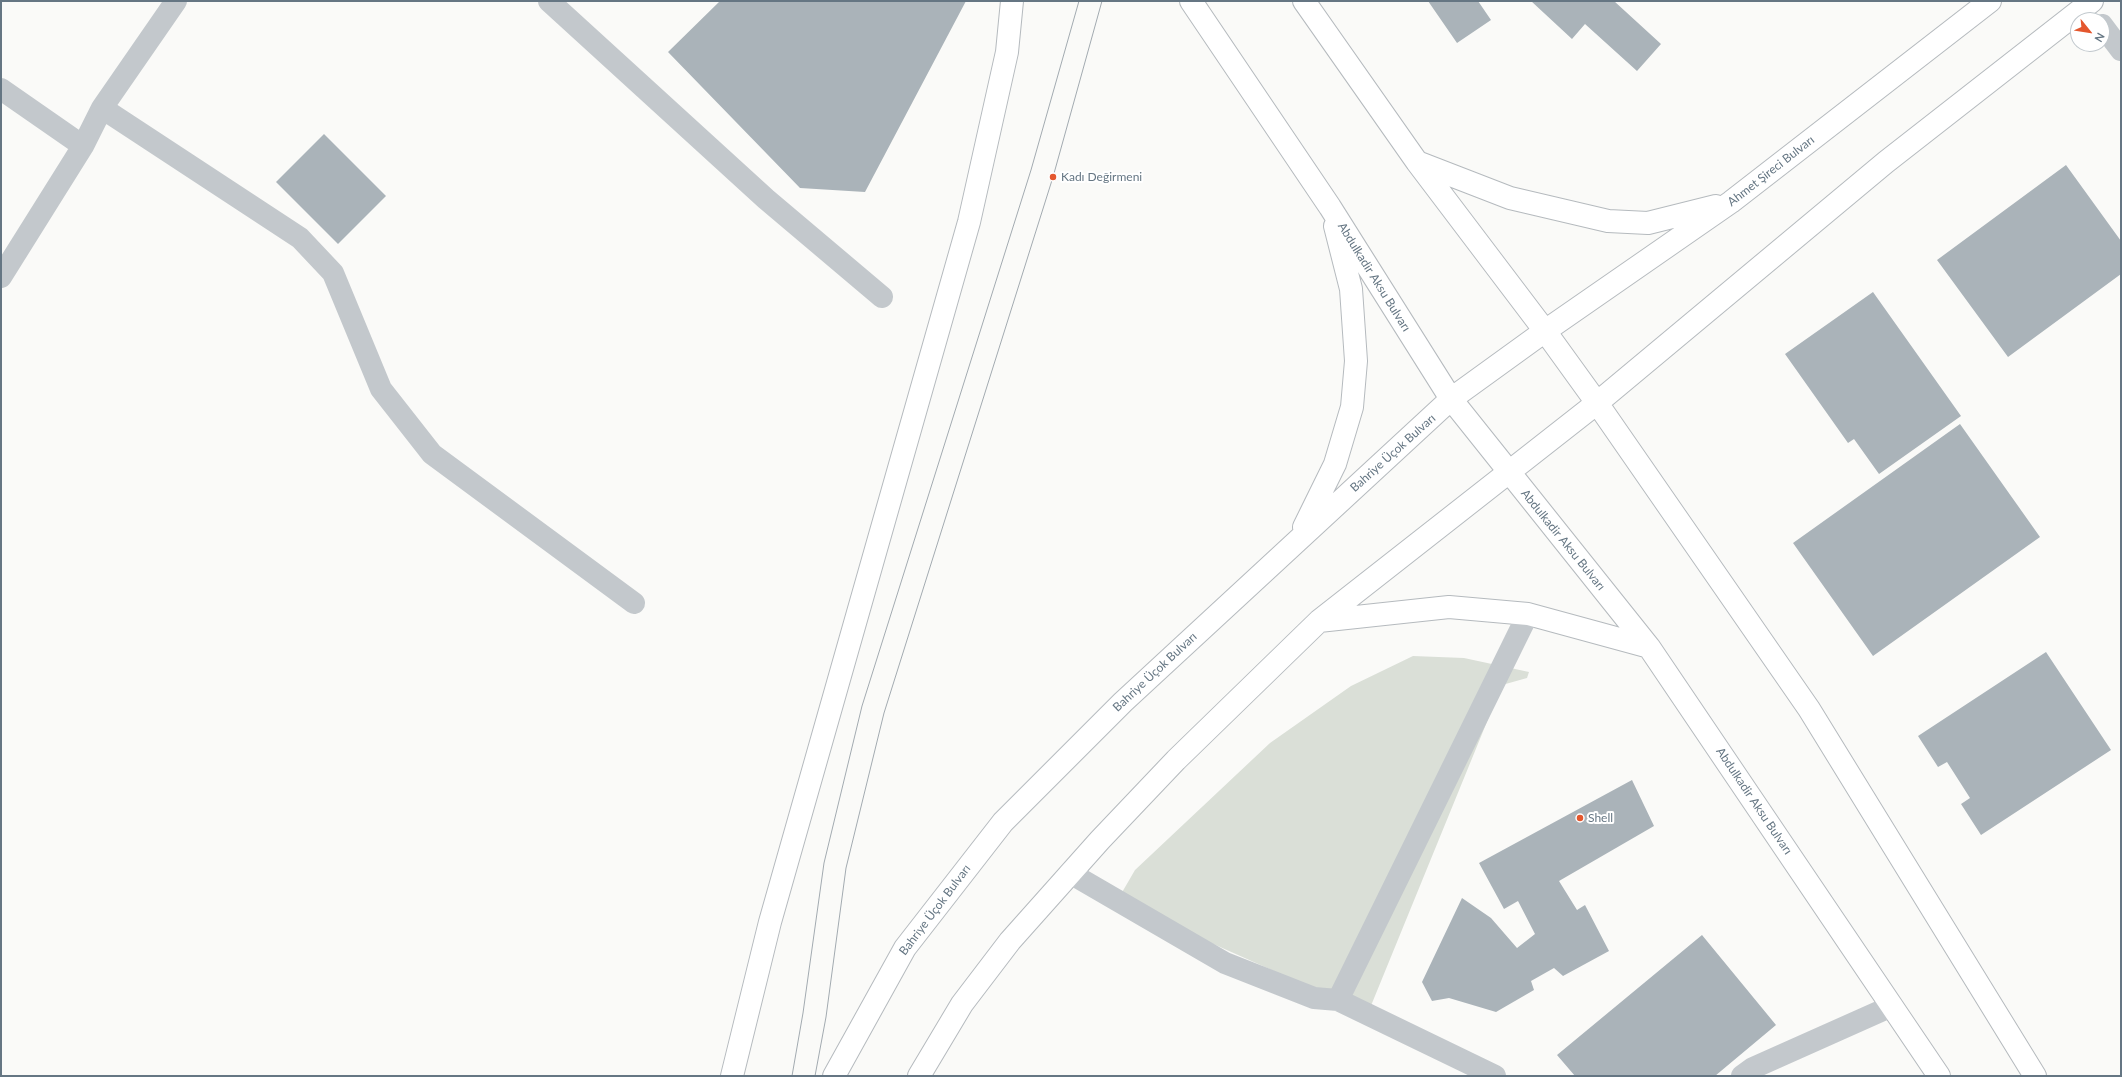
<!DOCTYPE html>
<meta charset="utf-8">
<style>
body{margin:0}
#map{position:relative;width:2122px;height:1077px;overflow:hidden;background:#fafaf8;font-family:Lato,sans-serif}
canvas{display:block}
.frame{position:absolute;inset:0;border:2px solid #657683;pointer-events:none}
.north{position:absolute;left:2070px;top:12px;width:40px;height:40px;box-sizing:border-box;background:#fff;border:1px solid #c1c8cd;border-radius:50%;rotate:120deg;font-size:11px;font-weight:700;line-height:16px;text-align:center;color:#657683}
.north::after{content:'';display:block;margin:auto;width:14px;height:18px;background:#e4572e;clip-path:polygon(50% 0,100% 100%,50% 72%,0 100%)}
</style>
<div id="map">
<canvas width="2122" height="1077"></canvas>
<div class="frame"></div>
<div class="north">N</div>
</div>
<script>
const context = document.querySelector('canvas').getContext('2d');
context.lineJoin = 'round';
function fillPath(path, color) { context.fillStyle = color; context.fill(path, 'evenodd'); }
const toPath = rows => new Path2D(rows.map(r => 'M' + r).join(''));
function trace(path, color, width, dash) { context.strokeStyle = color; context.lineWidth = width; context.lineCap = dash ? 'butt' : 'round'; context.setLineDash(dash || []); context.stroke(path); }
function write(font, color, halo, rows, align = 'center') {
  context.font = font + ' Lato,sans-serif'; context.lineWidth = 4; context.setLineDash([]); context.textBaseline = 'middle'; context.strokeStyle = halo; context.fillStyle = color; for (const [text, x, y, turn = 0] of rows) {
    context.save(); context.translate(x, y); context.rotate((+turn || 0) * Math.PI / 180); context.textAlign = isNaN(turn) ? turn : align; if (halo) context.strokeText(text, 0, 0); context.fillText(text, 0, 0); context.restore();
  }
}
const green = toPath([
 [1413,656,1464,658,1529,672,1527,678,1502,685,1368,1013,1117,901,1135,870,1270,743,1351,686]
]);
const building = toPath([
 [720,1,966,1,865,192,800,188,668,52],
 [1428,1,1478,1,1491,20,1457,43],
 [1531,1,1614,1,1661,44,1637,71,1585,24,1572,39],
 [324,134,386,196,338,244,276,182],
 [2066,165,2121,241,2121,274,2008,357,1937,260],
 [1873,292,1961,416,1879,474,1854,439,1848,443,1785,354],
 [1960,424,2040,537,1873,656,1793,543],
 [2046,652,2111,750,1981,835,1961,804,1970,798,1947,762,1938,767,1918,736],
 [1632,780,1654,826,1559,881,1577,910,1585,905,1609,951,1563,976,1554,968,1531,981,1534,990,1496,1012,1449,998,1432,1001,1422,982,1462,898,1491,918,1517,948,1535,934,1518,901,1504,909,1479,863],
 [1702,935,1776,1025,1715,1076,1575,1076,1557,1055]
]);
const minor = toPath([
 [549,1,766,199,882,297],
 [2102,25,2121,50],
 [1,89,83,146],
 [102,108,300,238,333,273,381,389,432,454,634,603],
 [1,277,83,146,102,108,176,1],
 [1070,873,1225,963,1314,998,1338,1000,1495,1076],
 [1338,1000,1528,614],
 [1742,1076,1753,1068,1892,1006]
]);
const major = toPath([
 [1191,1,1330,207,1451,399,1649,647,1939,1076],
 [1304,1,1417,162,1545,331,1597,403,1809,709,2035,1076],
 [1417,162,1510,198,1608,221,1648,223,1716,206],
 [1304,527,1335,464,1352,407,1356,361,1351,289,1335,226],
 [1319,621,1449,607,1528,614,1649,647],
 [732,1076,770,922,969,222,1007,52,1012,1],
 [834,1076,905,948,1003,822,1123,702,1451,399,1545,331,1731,202,1990,1],
 [919,1076,962,1004,1010,941,1100,840,1176,760,1319,621,1597,403,1886,162,2092,1]
]);
const tram = toPath([
 [792,1076,803,1013,824,863,862,706,1031,170,1079,1],
 [815,1076,826,1017,846,868,884,713,1053,177,1102,1]
]);
const markers = [
 [1053,177,4,"#e4572e"],
 [1580,818,4,"#e4572e"]
];
const streetNames = [
 ["Ahmet Şireci Bulvarı",1771,171,-38],
 ["Abdulkadir Aksu Bulvarı",1374,277,58],
 ["Bahriye Üçok Bulvarı",1393,453,-42],
 ["Abdulkadir Aksu Bulvarı",1563,540,51],
 ["Bahriye Üçok Bulvarı",1155,672,-43],
 ["Abdulkadir Aksu Bulvarı",1754,801,56],
 ["Bahriye Üçok Bulvarı",935,910,-53]
];
const poiNames = [
 ["Kadı Değirmeni",1061,177],
 ["Shell",1588,818]
];
fillPath(green, '#dadfd7');
fillPath(building, '#aab3b9');
trace(major, '#b5babe', 24);
trace(minor, '#c3c8cc', 22);
trace(major, '#fff', 22);
trace(tram, '#a2aab0', 1);
for (const [x, y, r, color] of markers) { const dot = new Path2D(); dot.arc(x, y, r, 0, 2 * Math.PI); context.fillStyle = color; context.fill(dot); trace(dot, '#fff', 1.5); }
write('12px', '#657683', '#fff', streetNames);
write('12px', '#657683', '#fff', poiNames, 'left');
</script>
